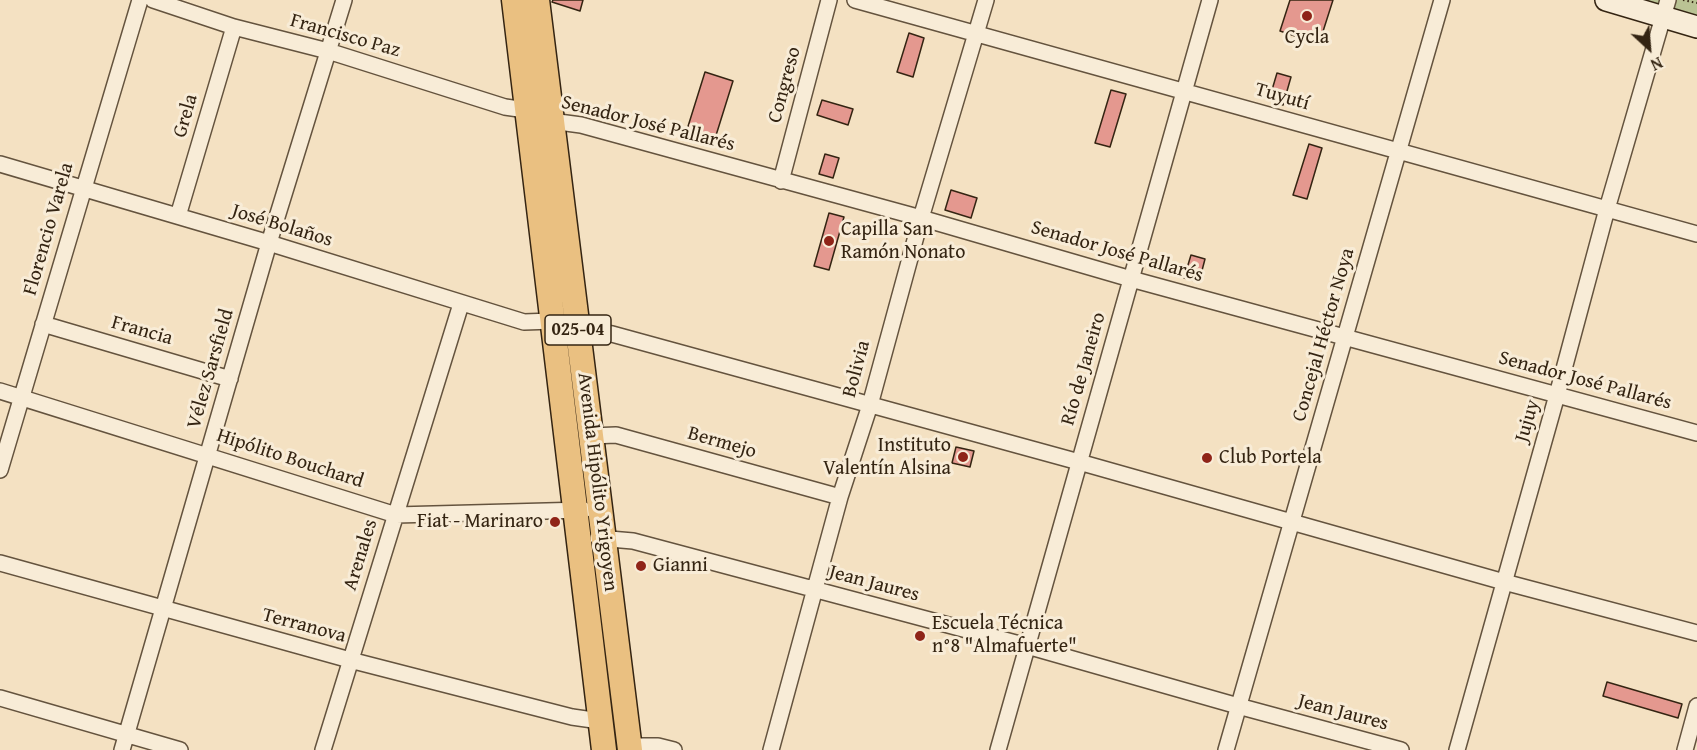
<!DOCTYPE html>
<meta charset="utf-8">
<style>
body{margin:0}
#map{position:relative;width:1697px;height:750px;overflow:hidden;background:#f4e1c2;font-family:"Gentium Book Plus",serif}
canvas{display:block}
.north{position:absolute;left:1619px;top:18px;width:60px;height:60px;-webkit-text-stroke:4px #f8ecd7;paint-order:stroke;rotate:154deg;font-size:16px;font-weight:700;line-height:24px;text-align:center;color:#342412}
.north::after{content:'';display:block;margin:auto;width:21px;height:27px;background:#342412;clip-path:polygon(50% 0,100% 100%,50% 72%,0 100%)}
</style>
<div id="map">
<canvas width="1697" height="750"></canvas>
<div class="north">N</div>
</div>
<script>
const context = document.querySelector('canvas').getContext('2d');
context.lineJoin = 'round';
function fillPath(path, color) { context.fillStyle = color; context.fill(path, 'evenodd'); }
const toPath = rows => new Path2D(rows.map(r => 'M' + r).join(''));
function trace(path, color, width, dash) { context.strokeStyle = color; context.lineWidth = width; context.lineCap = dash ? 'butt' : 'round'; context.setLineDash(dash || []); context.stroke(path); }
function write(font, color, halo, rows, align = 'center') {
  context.font = font + ' "Gentium Book Plus",serif'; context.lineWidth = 6; context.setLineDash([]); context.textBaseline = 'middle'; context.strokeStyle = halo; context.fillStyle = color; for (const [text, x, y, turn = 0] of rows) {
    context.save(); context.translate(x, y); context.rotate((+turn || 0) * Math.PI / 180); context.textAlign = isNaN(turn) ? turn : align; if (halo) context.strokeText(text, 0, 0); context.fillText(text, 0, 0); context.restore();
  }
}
const green = toPath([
 [1606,0,1697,0,1697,27]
]);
const building = toPath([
 [553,0,583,0,580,11,552,2,553,0],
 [1290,0,1333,0,1319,44,1280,31,1290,0],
 [909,33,924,38,913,77,897,72,909,33],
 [705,72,733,81,713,145,685,136,705,72],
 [1277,73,1291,77,1283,105,1269,100,1277,73],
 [1111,90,1126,94,1110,147,1095,143,1111,90],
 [822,100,853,109,848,125,817,115,822,100],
 [1309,144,1322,148,1307,199,1293,195,1309,144],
 [825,154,839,158,833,178,819,174,825,154],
 [951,190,977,198,971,218,945,210,951,190],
 [829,213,844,217,829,270,814,266,829,213],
 [1191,255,1205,259,1199,282,1184,278,1191,255],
 [956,447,974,451,970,467,952,463,956,447],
 [1607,682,1682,704,1678,718,1603,696,1607,682]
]);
const path = toPath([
 [1683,0,1697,3]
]);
const street = toPath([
 [153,0,234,27,328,51,505,107,526,110,551,121,581,125,921,218,1131,279,1697,433],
 [855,0,1697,234],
 [0,164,269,243,524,322,553,321],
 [781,181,829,0],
 [178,216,234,27],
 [43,324,230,379],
 [578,329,612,334,1079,462,1504,582,1697,633],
 [0,391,396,515,584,510],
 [591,436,616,435,840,497],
 [0,470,140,0],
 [598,538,633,541,1027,646,1238,706,1401,750],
 [0,563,350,660,572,717,600,721],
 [0,698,180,750],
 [629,746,658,746,674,750],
 [122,750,269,243,344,0],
 [323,750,461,304],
 [771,750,840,497,870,405,921,218,986,0],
 [998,750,1210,0],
 [1226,750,1442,0],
 [1457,750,1557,395,1607,209,1668,0],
 [1685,750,1697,706]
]);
const secondary = toPath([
 [1606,0,1697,27]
]);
const primary = toPath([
 [514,0,604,750],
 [537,0,630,750]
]);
const markers = [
 [1307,16,6,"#8f2418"],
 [829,241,6,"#8f2418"],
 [963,457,6,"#8f2418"],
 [1207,458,6,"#8f2418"],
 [555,522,6,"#8f2418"],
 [641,566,6,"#8f2418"],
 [920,636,6,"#8f2418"]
];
const shields = [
 [578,330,66]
];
const shieldNames = [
 ["025-04",578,330]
];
const streetNames = [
 ["Francisco Paz",345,36,16],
 ["Congreso",785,85,-75],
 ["Tuyutí",1282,97,16],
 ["Grela",186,116,-74],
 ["Senador José Pallarés",648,124,14],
 ["José Bolaños",282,226,17],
 ["Florencio Varela",49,229,-74],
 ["Senador José Pallarés",1117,252,16],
 ["Francia",142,331,16],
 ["Concejal Héctor Noya",1324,335,-74],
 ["Vélez Sarsfield",211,369,-74],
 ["Bolivia",857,369,-75],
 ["Río de Janeiro",1084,369,-74],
 ["Senador José Pallarés",1585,381,15],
 ["Jujuy",1528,421,-74],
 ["Bermejo",722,443,16],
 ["Hipólito Bouchard",290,459,18],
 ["Avenida Hipólito Yrigoyen",597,482,83],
 ["Arenales",361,555,-73],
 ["Jean Jaures",874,584,15],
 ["Terranova",304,626,15],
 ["Jean Jaures",1343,713,15]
];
const poiNames = [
 ["Cycla",1307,38,"center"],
 ["Capilla San",841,230],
 ["Ramón Nonato",841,253],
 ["Instituto",951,446,"right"],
 ["Valentín Alsina",951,469,"right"],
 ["Club Portela",1219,458],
 ["Fiat - Marinaro",543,522,"right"],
 ["Gianni",653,566],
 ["Escuela Técnica",932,624],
 ["n°8 \"Almafuerte\"",932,647]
];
fillPath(green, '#bac394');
fillPath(building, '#e4988f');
trace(building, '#342412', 1.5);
trace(street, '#64533e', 18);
trace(secondary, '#342412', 24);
trace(primary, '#342412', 27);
trace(path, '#342412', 2, [1.5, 3]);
trace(street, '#f8ecd7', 15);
trace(secondary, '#f8ecd7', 21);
trace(primary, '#eac081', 24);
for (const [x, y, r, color] of markers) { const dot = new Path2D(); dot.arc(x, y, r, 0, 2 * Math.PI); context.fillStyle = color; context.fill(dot); trace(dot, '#f8ecd7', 2); }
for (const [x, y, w] of shields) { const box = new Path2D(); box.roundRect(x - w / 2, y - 15, w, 30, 4.5); context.fillStyle = '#f8ecd7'; context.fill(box); trace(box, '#342412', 1.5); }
write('bold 18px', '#342412', null, shieldNames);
write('20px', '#342412', '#f8ecd7', streetNames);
write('20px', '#342412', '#f8ecd7', poiNames, 'left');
</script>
